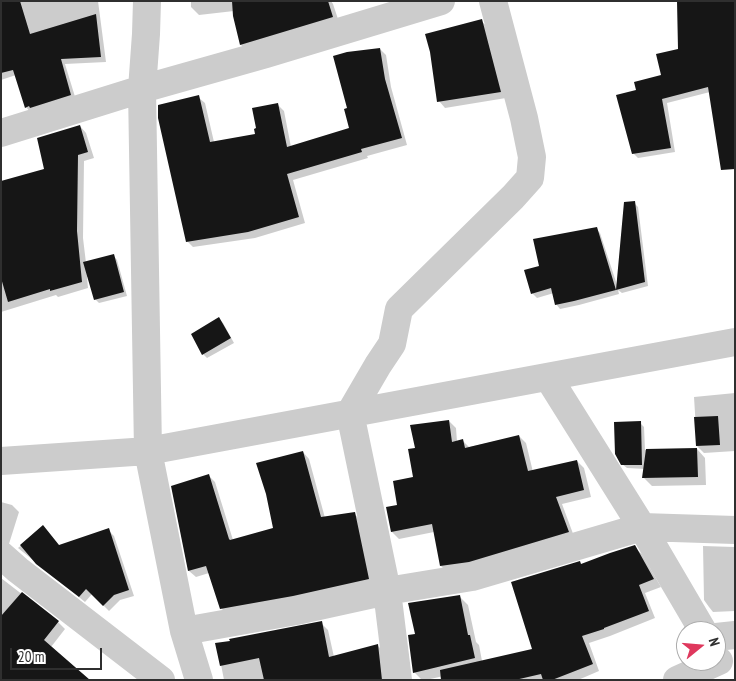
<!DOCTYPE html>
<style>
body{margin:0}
#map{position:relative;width:736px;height:681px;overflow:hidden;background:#fff;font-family:"PT Sans Narrow",sans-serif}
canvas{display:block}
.frame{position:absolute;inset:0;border:2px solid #2f2f2f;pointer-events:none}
.north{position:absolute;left:676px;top:621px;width:50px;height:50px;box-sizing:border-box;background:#fff;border:1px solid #acacac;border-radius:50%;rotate:73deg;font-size:14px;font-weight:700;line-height:20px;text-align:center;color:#2f2f2f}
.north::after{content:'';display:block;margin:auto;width:18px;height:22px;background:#df385d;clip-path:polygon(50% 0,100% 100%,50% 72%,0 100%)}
.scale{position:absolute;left:10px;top:648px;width:92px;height:22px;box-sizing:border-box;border:2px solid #2f2f2f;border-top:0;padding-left:6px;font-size:15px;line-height:18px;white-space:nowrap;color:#2f2f2f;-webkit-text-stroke:4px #fff;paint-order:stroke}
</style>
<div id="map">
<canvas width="736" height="681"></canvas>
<div class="frame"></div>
<div class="north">N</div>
<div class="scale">20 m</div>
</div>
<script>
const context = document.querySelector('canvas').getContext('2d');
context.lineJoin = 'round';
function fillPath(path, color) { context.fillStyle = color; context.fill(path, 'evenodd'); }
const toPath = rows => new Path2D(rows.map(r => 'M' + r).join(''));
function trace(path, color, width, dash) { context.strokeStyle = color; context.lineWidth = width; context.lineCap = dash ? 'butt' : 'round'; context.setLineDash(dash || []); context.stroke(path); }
const shadow = toPath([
 [20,1,98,1,106,62,65,64,76,100,31,113,26,107,16,75,1,80,1,7],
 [191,1,331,1,333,4,340,25,249,52,241,45,234,11,199,15,191,7],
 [678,1,728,139,710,92,667,103,675,152,638,158,633,153,637,91,662,76,679,50],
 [481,21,488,27,506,98,445,108,439,101,431,52],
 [380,49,386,55,391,87,407,145,367,156,368,158,293,180,305,223,255,238,193,247,187,241,198,97,205,103,214,142,257,135,278,105,284,111,291,147,351,129,348,109],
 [80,126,86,133,94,158,84,161,83,238,86,263,113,255,117,260,127,296,99,303,95,299,89,277,87,277,88,288,58,297,56,295,1,312,1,183,45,170],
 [634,203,638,207,648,286,622,293,618,290,619,294,579,305,560,309,556,304,554,293,537,298,533,294,526,271,540,267,596,229,600,233,618,288],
 [219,319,223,323,234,343,207,358,203,354],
 [735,393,735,451,704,453,697,446,694,397],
 [449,421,456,428,457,442,462,440,469,447,519,436,526,443,533,472,577,461,584,468,591,497,562,504,575,539,448,573,441,566,434,532,399,539,392,532,399,506,415,478,416,449],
 [640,423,644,427,645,450,697,449,705,458,706,485,652,486,643,477,645,469,627,468,622,464],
 [303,452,309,459,325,518,354,513,360,520,374,585,227,614,221,608,209,573,196,577,189,571,209,476,215,482,233,540,274,529],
 [1,502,12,505,19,512,8,547,1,549],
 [43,527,59,546,108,530,114,536,134,596,120,600,109,611,92,594,85,602,18,548],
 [703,546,735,547,735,611,713,612,709,607,704,600],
 [634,547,642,554,661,587,645,593,655,618,610,636,589,643,599,671,578,680,483,680,479,668,426,680,422,680,414,672,416,635,459,596,468,605,476,642,479,645,482,661,533,650,582,565],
 [1,578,58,622,65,629,51,647,1,639],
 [321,623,328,630,334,657,377,645,384,652,388,680,224,680,217,644]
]);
const building = toPath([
 [1,1,20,1,30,34,96,14,101,57,61,59,71,95,30,108,29,106,25,108,13,70,1,73],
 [232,1,328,1,333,17,240,45,233,16],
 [677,1,735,1,735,169,721,170,708,87,662,99,671,148,632,154,616,95,636,90,634,82,661,75,656,54,678,49],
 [482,19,501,92,437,102,430,52,425,34],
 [380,48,385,79,402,138,361,149,362,152,287,174,299,217,248,232,186,242,158,118,158,105,199,95,210,142,255,134,254,129,256,128,252,108,278,103,287,147,349,128,344,109,347,108,333,56,347,52],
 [80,125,88,152,78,155,77,231,82,282,50,291,50,289,8,302,1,278,1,181,44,169,37,138],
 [635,201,645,282,616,290,624,202],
 [597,227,616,290,574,301,555,305,551,288,531,294,524,270,539,266,533,239],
 [114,254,124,292,94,300,83,262],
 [219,317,231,338,202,355,191,334],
 [718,416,720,445,696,446,694,417],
 [449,420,452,442,463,439,465,448,519,435,528,471,577,460,584,490,556,497,569,532,469,562,440,566,432,524,391,532,386,507,397,505,393,481,413,477,408,449,415,448,410,425],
 [641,421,642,465,621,465,615,454,614,422],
 [697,448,698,477,642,478,646,449],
 [303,451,321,517,355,512,369,579,293,596,220,609,206,566,188,571,171,486,209,474,229,539,230,540,273,528,266,494,256,463],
 [43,525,59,545,109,528,129,590,114,595,103,606,86,589,79,597,36,564,20,545],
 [635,545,654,579,639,585,649,611,604,628,604,629,582,636,593,664,552,680,543,680,541,674,515,680,441,680,440,670,532,649,511,582,580,561,581,564,610,553],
 [22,592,59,621,44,640,90,680,1,680,1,616],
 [460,595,468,635,470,635,475,658,413,673,408,635,415,634,408,603],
 [322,621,329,657,378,644,382,680,264,680,259,658,220,666,215,643,230,641,229,639]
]);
const street = toPath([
 [147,1,146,34,142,89,148,451,184,631,199,680],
 [1,133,142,89,266,54,441,1],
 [548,377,642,527,703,631],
 [1,461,148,451,735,342],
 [1,555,18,570,161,680],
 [184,631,296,611,387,591,472,577,642,527,735,530],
 [716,637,735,635],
 [398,680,387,591,350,413,378,365,392,344,399,309,513,197,530,178,532,157,524,118,493,1],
 [677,680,719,661]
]);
fillPath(shadow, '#0003');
fillPath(building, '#161616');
trace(street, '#ccc', 28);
</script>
